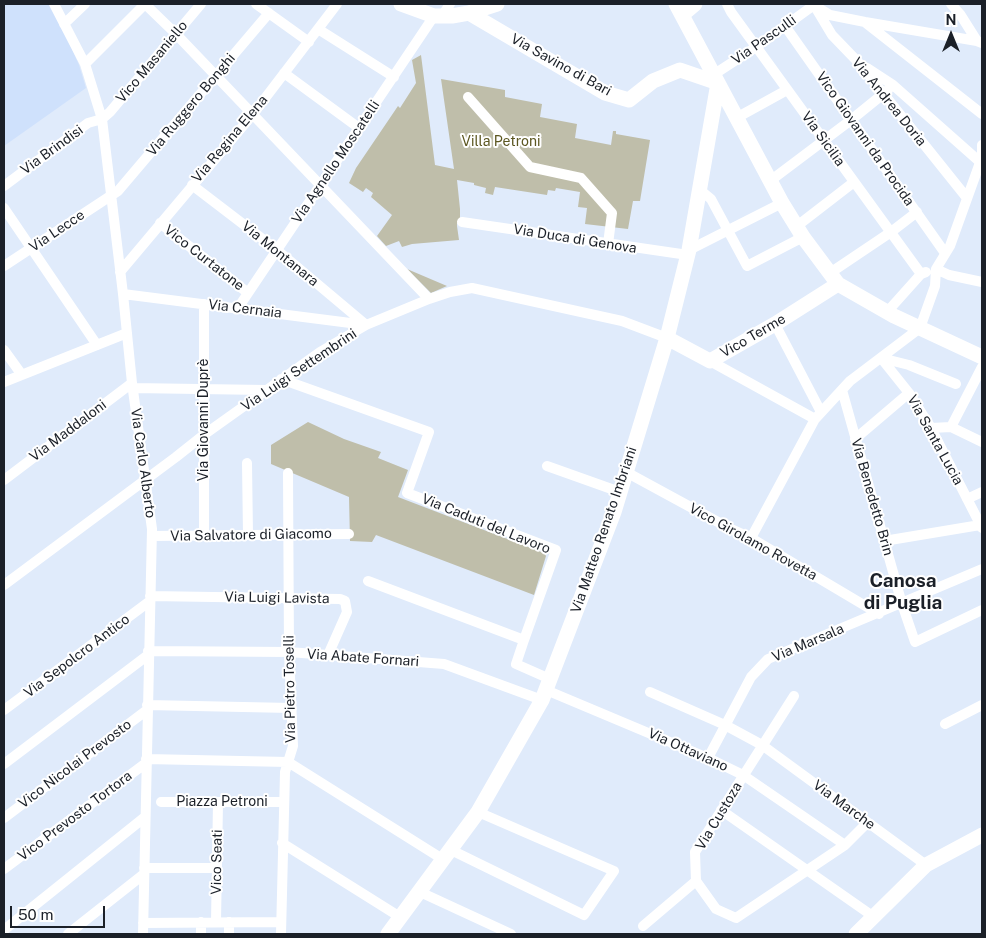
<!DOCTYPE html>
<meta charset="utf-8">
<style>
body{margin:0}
#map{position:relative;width:986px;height:938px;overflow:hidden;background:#e0ebfb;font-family:"Public Sans",sans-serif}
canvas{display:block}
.frame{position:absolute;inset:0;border:5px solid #1b2028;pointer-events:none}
.north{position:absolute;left:926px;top:10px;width:50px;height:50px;-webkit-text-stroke:4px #fff;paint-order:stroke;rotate:0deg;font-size:14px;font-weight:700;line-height:20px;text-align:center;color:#1b2028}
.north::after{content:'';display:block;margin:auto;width:18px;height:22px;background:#1b2028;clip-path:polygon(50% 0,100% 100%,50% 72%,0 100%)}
.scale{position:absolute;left:10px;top:906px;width:95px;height:22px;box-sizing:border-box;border:2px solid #1b2028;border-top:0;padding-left:6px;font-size:15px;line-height:18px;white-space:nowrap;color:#1b2028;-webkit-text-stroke:4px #fff;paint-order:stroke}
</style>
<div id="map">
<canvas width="986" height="938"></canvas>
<div class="frame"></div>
<div class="north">N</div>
<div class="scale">50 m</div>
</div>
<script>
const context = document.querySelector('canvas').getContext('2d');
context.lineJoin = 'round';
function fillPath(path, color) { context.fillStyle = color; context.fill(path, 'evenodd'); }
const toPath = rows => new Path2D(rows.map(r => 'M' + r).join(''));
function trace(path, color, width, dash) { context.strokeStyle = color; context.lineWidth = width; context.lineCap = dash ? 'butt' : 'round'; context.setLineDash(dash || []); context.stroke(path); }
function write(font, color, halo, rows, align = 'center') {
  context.font = font + ' "Public Sans",sans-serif'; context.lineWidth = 4; context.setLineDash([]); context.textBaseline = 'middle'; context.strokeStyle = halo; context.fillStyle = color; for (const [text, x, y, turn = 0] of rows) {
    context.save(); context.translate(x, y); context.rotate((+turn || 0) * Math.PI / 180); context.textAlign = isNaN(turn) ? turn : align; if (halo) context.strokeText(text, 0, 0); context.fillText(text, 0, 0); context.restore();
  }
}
const built = toPath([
 [4,4,52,4,79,65,86,88,4,146]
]);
const green = toPath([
 [421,55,435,165,454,169,441,79,505,90,505,97,542,104,540,117,577,124,575,138,611,145,613,131,616,131,616,134,650,140,640,201,633,201,628,229,585,224,587,208,578,207,580,192,556,188,555,191,548,190,547,195,495,187,493,195,485,193,486,188,474,185,474,183,457,180,460,209,460,223,457,223,457,226,459,240,412,244,402,247,399,241,386,246,377,236,392,215,371,197,373,193,366,188,363,192,349,183,356,168,398,106,400,108,416,83,412,60],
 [407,269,447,286,431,293],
 [308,422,344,439,381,452,378,458,408,470,398,497,544,553,546,556,534,595,376,535,372,542,350,541,349,497,271,464,271,445]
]);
const street = toPath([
 [54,4,85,64,102,119,123,294,132,383,152,529,143,934],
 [256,4,309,42],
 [727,4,731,12,921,274],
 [951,4,960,14,977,41],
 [814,5,832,35,858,62,967,198],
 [817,7,830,15,865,22,977,41,982,43],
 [442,16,450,4],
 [866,23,982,114],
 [64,24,85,4],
 [785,26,945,253],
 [318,29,394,77],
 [85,64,145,4,176,34,429,299],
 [867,68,893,85,980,162],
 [284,73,359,128],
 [713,75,756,47,814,5],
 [468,97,530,167,581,178,612,213,608,244],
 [738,117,787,90],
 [770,181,851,120,888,90],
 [192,185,277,250,365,324],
 [4,186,88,123,102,119,110,112,201,4],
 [699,189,711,199,747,266,803,237],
 [4,208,97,345],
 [462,222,688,255],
 [160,223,248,293],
 [797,226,854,182],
 [689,250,782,203],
 [4,266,118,191,269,13],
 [936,269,949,275,982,282],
 [120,272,253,114,337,4],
 [830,273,891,232,917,212],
 [123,294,366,325],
 [238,308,434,16],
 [887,312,921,274,926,272],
 [775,324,821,412],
 [4,350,22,375],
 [881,358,909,393,931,428,982,528],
 [881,358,909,365,956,384],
 [710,361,815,419],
 [281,379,429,432,407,493,556,550,524,640,368,581],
 [4,382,127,333],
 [132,388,266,390],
 [842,390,902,604,915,642,982,610],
 [951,427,982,367],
 [931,428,951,427,982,442],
 [855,439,909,393],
 [247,463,248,535],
 [547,466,620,492],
 [626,472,729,528,751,538,879,614],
 [4,480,132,383],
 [967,499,982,492],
 [204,535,204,304],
 [152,536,349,534],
 [751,538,815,419,850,381,920,328,935,286,936,269,950,246,982,157,982,145],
 [884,541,980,525],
 [4,585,176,457,205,434,320,352,366,325,429,299,450,292,472,288,622,321,667,338],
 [150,596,340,599,345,601,347,612,328,655],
 [524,640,516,664,550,679],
 [148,651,289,652,444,664,542,700],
 [546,690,708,758,743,775,845,845],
 [650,692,725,725,762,745,926,865],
 [794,696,695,852,696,881,716,909,736,918,845,845,867,823],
 [147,705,291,708],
 [4,710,150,601],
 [945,724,982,705],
 [708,758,751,677,768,659,982,569],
 [146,759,288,762,444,860],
 [4,764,148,655],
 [161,802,284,802],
 [721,810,874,917],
 [4,818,147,710],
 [282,843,400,917],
 [451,850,584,915,614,871,478,812],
 [144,868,217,868],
 [4,869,146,763],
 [420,892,511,934],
 [216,922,218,802],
 [229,922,229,934],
 [143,923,281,922],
 [643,926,696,881],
 [4,930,145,817],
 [68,934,144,874],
 [201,934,201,922],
 [281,934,285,772,293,746,289,652,288,473]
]);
const secondary = toPath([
 [401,4,434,16,452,16,469,13,497,4],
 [676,4,782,203,803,237,838,284,894,316,982,357],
 [469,13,605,93,629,100,653,81,680,70,718,83],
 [682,15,695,4],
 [667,338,710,361,775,324,838,284],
 [388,934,478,812,542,700,550,679,614,512,667,338,689,250,718,83],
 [856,934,926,865,982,835]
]);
const streetNames = [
 ["Via Pasculli",764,40,-35],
 ["Vico Masaniello",152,62,-50],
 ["Via Savino di Bari",561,65,29],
 ["Via Andrea Doria",889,102,51],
 ["Via Ruggero Bonghi",191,105,-50],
 ["Via Regina Elena",230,139,-50],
 ["Via Sicilia",823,139,54],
 ["Vico Giovanni da Procida",865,139,55],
 ["Via Brindisi",52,150,-36],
 ["Via Agnello Moscatelli",336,162,-56],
 ["Via Lecce",57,231,-34],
 ["Via Duca di Genova",575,239,9],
 ["Via Montanara",280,254,39],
 ["Vico Curtatone",204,258,38],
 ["Via Cernaia",245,309,7],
 ["Vico Terme",753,336,-30],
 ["Via Luigi Settembrini",299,370,-34],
 ["Via Giovanni Duprè",204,420,-90],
 ["Via Maddaloni",68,431,-37],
 ["Via Santa Lucia",935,440,61],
 ["Via Carlo Alberto",143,463,82],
 ["Via Benedetto Brin",872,497,74],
 ["Via Caduti del Lavoro",486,524,22],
 ["Via Matteo Renato Imbriani",604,530,-71],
 ["Via Salvatore di Giacomo",251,535,-1],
 ["Vico Girolamo Rovetta",753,542,29],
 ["Via Luigi Lavista",277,598,1],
 ["Via Marsala",808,643,-23],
 ["Via Sepolcro Antico",77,656,-37],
 ["Via Abate Fornari",363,658,4],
 ["Via Pietro Toselli",290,689,-91],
 ["Via Ottaviano",688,750,24],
 ["Vico Nicolai Prevosto",75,764,-37],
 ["Piazza Petroni",222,802],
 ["Via Marche",844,805,36],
 ["Vico Prevosto Tortora",75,816,-37],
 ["Via Custoza",719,816,-59],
 ["Vico Seati",217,862,-89]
];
const parkNames = [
 ["Villa Petroni",501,142]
];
const districtNames = [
 ["Canosa",903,581],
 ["di Puglia",903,603]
];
fillPath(built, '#cfe1fc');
fillPath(green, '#bfbeaa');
trace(street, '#fff', 10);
trace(secondary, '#fff', 15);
write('14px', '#1b2028', '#fff', streetNames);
write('14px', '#5c5721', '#fff', parkNames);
write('bold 19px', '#1b2028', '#fff', districtNames);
</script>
